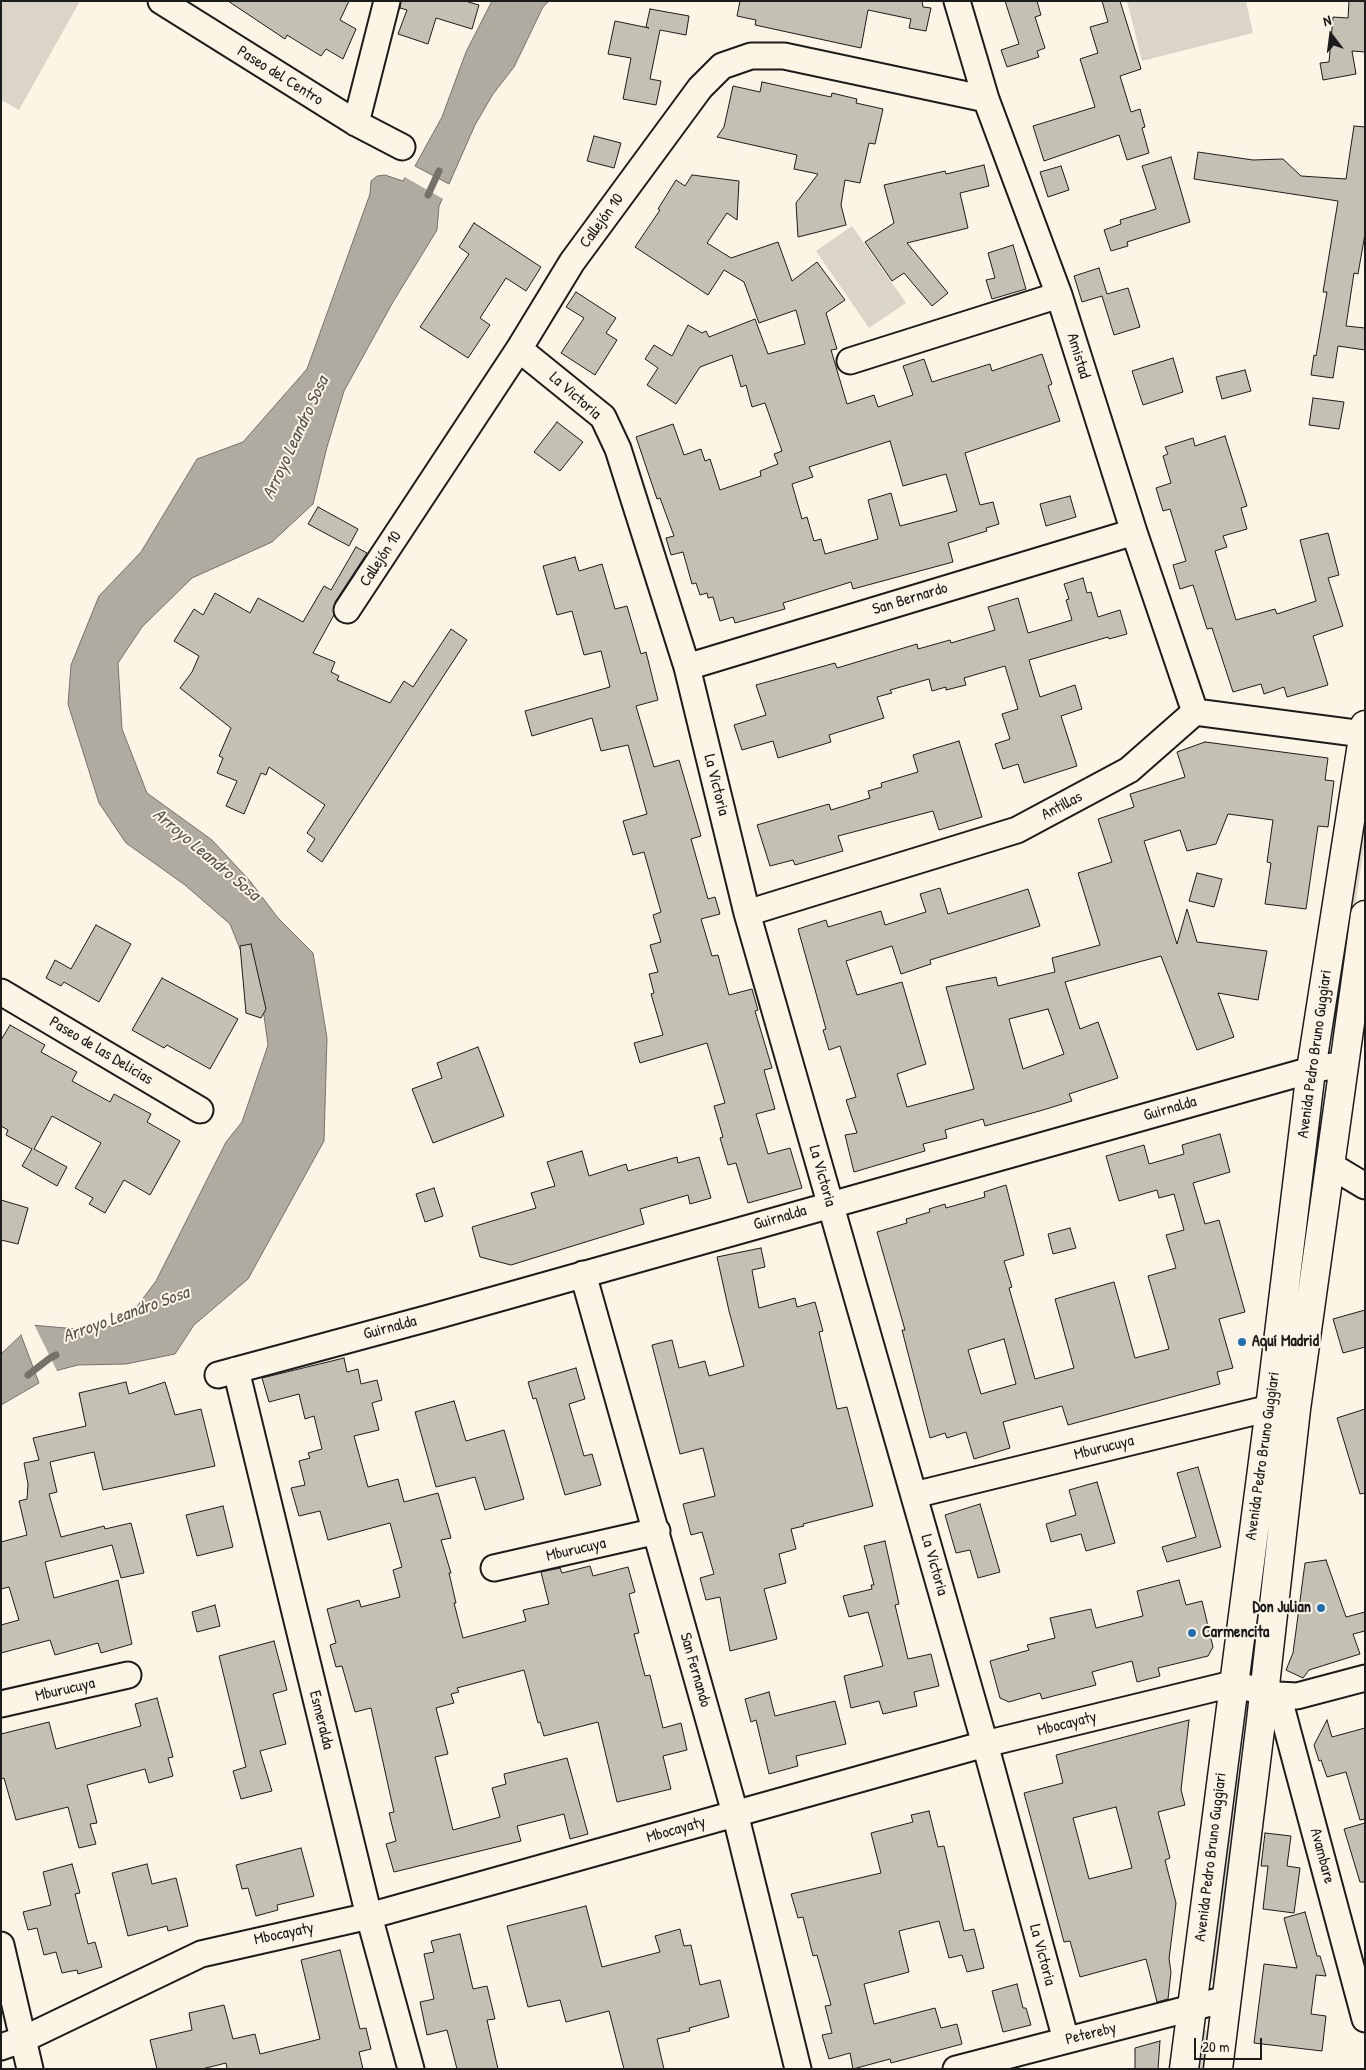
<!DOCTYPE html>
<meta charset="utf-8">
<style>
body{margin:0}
#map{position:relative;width:1366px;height:2070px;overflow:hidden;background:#fcf5e5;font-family:"Patrick Hand",sans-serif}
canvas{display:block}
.frame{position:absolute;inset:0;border:2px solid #1c1c1c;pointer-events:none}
.north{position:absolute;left:1306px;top:10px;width:50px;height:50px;-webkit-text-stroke:4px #fcf5e5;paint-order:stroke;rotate:345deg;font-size:14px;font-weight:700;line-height:20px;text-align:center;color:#1c1c1c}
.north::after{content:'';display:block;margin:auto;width:18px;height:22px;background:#1c1c1c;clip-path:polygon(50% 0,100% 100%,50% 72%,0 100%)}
.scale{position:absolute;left:1194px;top:2038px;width:68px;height:22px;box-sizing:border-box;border:2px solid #1c1c1c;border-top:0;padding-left:6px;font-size:15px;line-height:18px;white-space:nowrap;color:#1c1c1c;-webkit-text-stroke:4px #fcf5e5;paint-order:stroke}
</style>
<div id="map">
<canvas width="1366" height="2070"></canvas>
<div class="frame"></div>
<div class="north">N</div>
<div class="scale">20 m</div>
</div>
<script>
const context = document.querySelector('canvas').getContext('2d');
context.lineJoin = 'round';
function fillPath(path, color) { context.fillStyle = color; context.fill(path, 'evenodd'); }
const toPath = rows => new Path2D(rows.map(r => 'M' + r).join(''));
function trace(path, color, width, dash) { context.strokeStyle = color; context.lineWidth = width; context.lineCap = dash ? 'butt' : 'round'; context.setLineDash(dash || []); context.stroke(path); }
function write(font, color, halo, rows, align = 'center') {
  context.font = font + ' "Patrick Hand",sans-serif'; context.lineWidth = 4; context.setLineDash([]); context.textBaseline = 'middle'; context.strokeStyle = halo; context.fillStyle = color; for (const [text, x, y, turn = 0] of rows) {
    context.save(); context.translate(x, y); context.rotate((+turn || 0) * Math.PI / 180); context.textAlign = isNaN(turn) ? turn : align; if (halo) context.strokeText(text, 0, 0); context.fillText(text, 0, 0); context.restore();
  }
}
const green = toPath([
 [1,1,80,1,19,110,1,100],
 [1127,1,1246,1,1253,33,1142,61],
 [852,226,906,303,869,328,816,251],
 [1365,766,1365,840,1336,1036,1331,1040,1328,1040],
 [1236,1775,1240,1780,1216,1980,1210,1983,1207,1983],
 [1203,2028,1209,2033,1205,2069,1192,2069]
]);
const water = toPath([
 [492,1,549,1,543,7,514,67,493,94,475,125,449,184,415,166,442,117,466,52,492,1],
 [407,174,444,195,439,206,437,230,393,302,344,391,327,447,313,504,272,542,192,578,142,627,118,663,122,729,147,793,212,840,250,881,278,918,313,953,327,1038,324,1141,248,1279,194,1325,175,1354,126,1364,78,1365,55,1371,31,1325,77,1329,123,1325,156,1281,226,1142,242,1122,268,1045,259,979,244,959,230,924,185,885,126,843,99,803,68,704,71,665,99,596,141,552,197,459,243,442,307,369,370,194,371,181,377,176,385,175,403,181,407,174],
 [21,1335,39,1383,1,1405,1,1354,21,1335]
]);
const pier = toPath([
 [406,172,446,193,445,200,403,176],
 [33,1322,58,1373,53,1373,29,1326,30,1323]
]);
const stream = toPath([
 [428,195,439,171],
 [28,1375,50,1358,56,1355]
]);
const building = toPath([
 [228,1,349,1,340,20,356,29,343,59,326,49,321,56,287,35,285,39,228,1],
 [401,1,465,1,479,5,472,29,436,18,428,44,398,34,407,10,400,8,401,1],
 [740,1,922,1,923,7,931,8,926,31,909,28,911,19,868,10,861,48,755,25,756,20,737,16,740,1],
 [1005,1,1037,1,1041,15,1035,17,1045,48,1037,51,1039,57,1007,67,1001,50,1019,44,1005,1],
 [1102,1,1120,1,1141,69,1120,76,1131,112,1140,109,1145,127,1142,128,1149,153,1127,160,1119,135,1044,161,1033,126,1095,107,1080,59,1098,53,1090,27,1108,22,1102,1],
 [1349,1,1365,1,1365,52,1352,51,1356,74,1323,80,1320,63,1329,62,1333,17,1348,18,1349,1],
 [650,9,689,16,686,35,660,30,650,79,661,81,656,105,623,99,631,58,608,54,615,21,649,28,646,27,650,9],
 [762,82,831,97,832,93,857,99,856,103,883,109,875,144,869,143,860,183,845,180,841,205,846,225,798,237,796,203,818,174,794,169,797,155,717,137,724,127,733,86,760,92,762,82],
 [1354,126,1365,127,1365,234,1358,274,1354,273,1346,326,1365,328,1365,350,1338,346,1333,378,1311,375,1314,355,1316,356,1327,292,1323,292,1338,201,1194,179,1198,152,1253,160,1283,159,1301,176,1346,179,1354,126],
 [594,136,621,143,614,168,587,161,594,136],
 [1171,157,1190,222,1127,242,1128,246,1111,251,1104,230,1121,224,1120,220,1156,209,1142,166,1171,157],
 [984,165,989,186,960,193,968,228,907,243,948,293,932,306,904,273,892,281,865,242,894,223,884,185,945,171,946,174,984,165],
 [1061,166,1069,190,1048,197,1040,172,1061,166],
 [692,175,739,181,737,220,727,213,707,243,731,258,778,242,792,281,817,262,845,300,826,313,837,349,831,350,847,404,874,395,878,407,913,395,903,366,924,359,932,382,990,364,992,371,1042,354,1052,384,1048,386,1060,421,965,453,980,505,993,502,999,524,986,528,987,531,948,543,953,562,853,589,851,582,783,603,785,609,735,623,733,617,720,621,713,597,708,598,707,593,700,595,696,583,692,584,683,552,671,555,666,538,674,536,660,498,657,499,636,437,673,424,684,455,701,449,705,461,710,459,720,490,761,476,760,471,778,464,774,454,782,451,765,403,752,407,746,385,741,387,732,355,700,367,676,404,647,385,658,368,645,359,654,345,672,356,688,325,702,333,706,331,709,337,755,319,768,354,805,344,796,310,759,323,744,282,724,270,708,295,635,247,660,210,658,209,676,180,685,186,692,175],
 [890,441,903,486,946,474,957,511,900,526,891,493,868,500,878,539,825,554,821,539,814,541,807,517,802,519,792,484,813,477,809,467,890,441],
 [474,223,541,267,526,291,506,278,480,318,490,325,468,358,420,327,469,254,459,247,474,223],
 [1013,245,1026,289,992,299,986,280,995,278,988,253,1013,245],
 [1099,268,1107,294,1128,288,1140,327,1114,335,1102,296,1082,302,1074,276,1099,268],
 [576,292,616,318,606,333,617,340,595,375,561,353,584,318,566,307,576,292],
 [1173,358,1183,392,1143,405,1132,371,1173,358],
 [1245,370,1251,391,1222,399,1216,377,1245,370],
 [1313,398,1344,402,1339,429,1309,425,1313,398],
 [557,422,583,442,560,471,534,452,557,422],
 [1225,436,1247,506,1241,508,1247,529,1223,536,1227,547,1215,551,1236,620,1275,609,1277,614,1316,601,1300,540,1328,533,1339,575,1328,578,1343,626,1313,636,1328,685,1287,697,1284,687,1264,694,1261,684,1233,692,1212,628,1207,629,1193,585,1180,589,1173,565,1186,561,1170,509,1163,511,1156,488,1171,483,1163,456,1168,454,1165,447,1193,438,1195,446,1225,436],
 [1070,496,1076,517,1046,526,1040,504,1070,496],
 [318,507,358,529,349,546,308,524,318,507],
 [356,547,367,553,335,602,334,615,313,653,335,662,331,672,339,676,337,680,390,703,404,681,413,687,451,629,467,640,322,862,307,851,315,839,307,833,325,805,269,767,266,775,261,773,244,814,226,806,237,781,217,773,223,758,219,756,231,728,180,688,192,672,199,656,174,641,194,609,203,615,215,593,250,613,258,598,303,622,324,586,331,590,356,547],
 [575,557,579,571,602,564,615,609,627,606,641,654,646,652,658,700,636,706,654,767,679,760,701,836,691,839,708,899,715,897,720,914,701,919,712,956,718,955,729,995,752,989,758,1010,755,1011,772,1068,764,1070,775,1109,756,1114,768,1154,790,1148,802,1188,748,1203,736,1163,728,1165,720,1138,723,1137,714,1106,725,1103,707,1043,640,1063,634,1043,663,1035,651,994,654,993,649,974,658,972,650,945,661,942,653,915,661,912,644,852,633,855,623,821,647,814,628,745,601,751,592,718,532,736,525,711,610,687,601,651,584,655,572,611,557,615,543,566,575,557],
 [1083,578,1087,593,1091,592,1098,617,1120,610,1127,634,1109,639,1108,637,1029,660,1040,697,1075,685,1082,709,1061,716,1077,766,1024,783,1018,764,1003,769,995,744,1010,739,1002,714,1018,709,1005,666,964,678,966,685,946,690,946,687,932,691,929,679,890,690,892,693,877,697,884,718,829,735,831,742,778,758,773,741,742,750,734,725,766,715,756,685,835,663,837,668,917,644,918,649,950,640,951,643,995,630,988,607,1018,598,1028,633,1072,620,1066,600,1069,599,1064,584,1083,578],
 [959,741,982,817,939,830,933,811,838,836,843,851,795,865,793,860,770,866,757,825,829,804,831,810,870,798,868,791,882,787,881,783,918,772,913,755,959,741],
 [1205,742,1328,758,1325,780,1334,781,1328,827,1318,826,1306,909,1265,904,1271,863,1267,862,1273,820,1228,814,1216,844,1187,851,1180,830,1144,841,1177,944,1187,909,1197,942,1267,951,1258,1000,1218,993,1234,1037,1197,1050,1161,956,1065,982,1080,1029,1098,1022,1118,1078,1069,1094,1072,1101,1043,1110,985,1126,983,1119,945,1130,947,1138,923,1144,925,1151,854,1172,845,1135,857,1133,846,1100,856,1097,840,1046,829,1050,823,1030,826,1029,798,929,826,920,828,927,881,911,885,925,926,912,920,894,940,888,948,914,1028,889,1040,926,930,960,931,964,901,974,892,946,846,961,857,995,902,982,926,1064,897,1074,907,1107,974,1089,946,987,996,977,998,986,1055,972,1052,958,1100,945,1078,873,1112,862,1098,819,1134,807,1130,794,1185,777,1177,752,1205,742],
 [1048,1009,1064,1054,1023,1069,1009,1019,1048,1009],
 [1197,873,1222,879,1214,907,1189,901,1197,873],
 [96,925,131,944,99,1002,64,982,61,986,46,978,55,960,71,969,96,925],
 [251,944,266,1009,261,1018,246,1013,240,946,251,944],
 [162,978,238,1019,210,1069,167,1045,164,1048,132,1030,162,978],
 [10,1025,45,1045,41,1052,77,1072,72,1081,110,1102,114,1094,151,1114,147,1122,180,1141,150,1195,124,1180,105,1213,89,1204,93,1198,75,1188,101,1143,52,1116,34,1149,67,1167,57,1186,22,1166,32,1149,6,1135,8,1130,1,1126,1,1040,10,1025],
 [478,1047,504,1116,433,1143,412,1089,442,1078,437,1063,478,1047],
 [1220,1134,1230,1172,1193,1183,1205,1224,1219,1220,1245,1312,1219,1319,1233,1368,1217,1372,1220,1384,1068,1425,1062,1406,1003,1422,1010,1448,974,1459,966,1432,947,1438,945,1433,930,1438,902,1330,905,1330,877,1232,907,1223,906,1219,930,1212,929,1209,945,1204,946,1208,985,1197,984,1192,1006,1185,1024,1255,1004,1261,1012,1287,1009,1288,1035,1379,1074,1368,1055,1299,1114,1282,1135,1358,1169,1349,1148,1276,1176,1268,1166,1235,1184,1230,1174,1194,1159,1198,1157,1190,1119,1201,1106,1156,1144,1145,1149,1164,1184,1154,1182,1145,1220,1134],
 [1004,1339,1016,1384,981,1394,968,1350,1004,1339],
 [582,1151,589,1176,626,1164,628,1171,677,1157,678,1163,699,1157,711,1198,690,1204,688,1195,640,1209,644,1224,511,1265,480,1257,472,1227,536,1208,531,1193,555,1186,547,1162,582,1151],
 [434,1188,443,1216,425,1222,416,1194,434,1188],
 [1,1200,28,1208,18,1244,1,1240,1,1200],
 [1070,1228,1076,1248,1053,1254,1048,1234,1070,1228],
 [761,1248,765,1267,752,1270,759,1308,795,1298,797,1307,815,1302,823,1331,819,1332,837,1409,847,1407,873,1506,803,1524,804,1526,791,1529,796,1549,779,1554,786,1583,764,1589,777,1639,730,1651,720,1597,706,1600,700,1578,714,1574,702,1532,691,1535,683,1504,715,1496,703,1448,680,1454,652,1345,672,1340,679,1368,705,1361,709,1376,744,1366,729,1311,717,1257,761,1248],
 [1365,1310,1365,1347,1343,1353,1333,1319,1365,1310],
 [344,1358,347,1372,358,1369,361,1384,377,1380,382,1400,372,1403,379,1430,354,1436,368,1487,398,1479,404,1502,438,1493,451,1538,441,1540,451,1573,449,1573,456,1603,454,1603,463,1638,526,1621,523,1610,549,1604,541,1572,560,1568,562,1573,590,1566,593,1576,628,1567,635,1592,629,1594,639,1633,634,1634,645,1676,650,1675,663,1728,681,1723,687,1750,663,1756,671,1789,617,1802,598,1722,544,1736,540,1722,538,1723,524,1670,457,1688,459,1692,451,1694,454,1703,436,1708,448,1754,435,1757,453,1830,500,1817,492,1788,506,1784,504,1774,567,1758,588,1834,570,1839,564,1814,517,1826,521,1841,394,1872,386,1844,396,1841,389,1813,394,1812,371,1708,355,1712,342,1666,336,1667,330,1645,336,1643,327,1609,359,1600,361,1607,400,1597,393,1570,402,1567,390,1523,328,1540,320,1511,299,1516,291,1488,305,1485,299,1461,310,1458,308,1453,322,1449,314,1416,305,1419,299,1394,269,1402,262,1378,344,1358],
 [576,1368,585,1399,569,1404,584,1456,592,1454,601,1485,565,1495,536,1398,533,1399,528,1382,576,1368],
 [126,1382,129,1394,165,1382,175,1415,201,1409,215,1466,103,1490,94,1452,50,1462,57,1492,49,1494,61,1537,104,1526,105,1529,131,1523,144,1573,121,1578,112,1545,45,1562,54,1598,118,1580,132,1644,101,1653,98,1643,55,1655,50,1640,1,1653,1,1625,19,1620,9,1587,1,1589,1,1542,27,1535,19,1501,27,1499,28,1484,24,1463,39,1460,33,1438,86,1426,79,1393,126,1382],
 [454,1401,466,1441,504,1430,524,1499,485,1510,475,1477,436,1487,415,1412,454,1401],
 [1365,1409,1365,1493,1360,1494,1337,1418,1365,1409],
 [1198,1467,1221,1547,1167,1562,1162,1547,1196,1537,1177,1473,1198,1467],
 [1097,1482,1115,1543,1086,1551,1081,1534,1051,1542,1046,1524,1076,1515,1069,1490,1097,1482],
 [980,1504,1000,1572,978,1578,970,1550,956,1553,945,1515,980,1504],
 [223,1506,233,1547,197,1556,186,1515,223,1506],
 [885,1541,899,1604,895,1605,908,1659,931,1654,939,1686,914,1692,917,1706,883,1714,879,1701,851,1708,844,1676,883,1666,868,1612,849,1617,843,1596,872,1589,871,1585,874,1585,864,1546,885,1541],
 [1326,1560,1346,1617,1365,1612,1365,1631,1353,1634,1360,1654,1309,1670,1303,1678,1286,1670,1293,1653,1305,1563,1326,1560],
 [1179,1580,1186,1605,1202,1601,1213,1647,1208,1656,1158,1668,1160,1676,1137,1682,1132,1661,1092,1672,1096,1685,1042,1699,1040,1693,1009,1702,1000,1698,990,1661,1029,1650,1027,1645,1055,1638,1050,1618,1091,1609,1096,1628,1143,1616,1137,1591,1179,1580],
 [215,1605,220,1626,197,1632,192,1612,215,1605],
 [274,1641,287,1690,273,1694,286,1744,260,1751,272,1791,241,1799,233,1771,246,1767,219,1656,274,1641],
 [769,1692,775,1716,835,1701,846,1744,796,1756,798,1766,769,1774,756,1720,751,1722,745,1699,769,1692],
 [157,1698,173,1757,168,1758,173,1776,149,1783,145,1769,87,1785,97,1823,90,1824,96,1844,79,1848,68,1807,16,1820,4,1778,1,1779,1,1734,49,1722,56,1749,141,1726,135,1704,157,1698],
 [1189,1720,1181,1790,1185,1805,1158,1812,1170,1858,1165,1860,1176,1903,1169,1959,1171,1972,1168,1999,1157,2002,1146,1959,1080,1977,1070,1941,1064,1942,1024,1793,1063,1783,1056,1755,1189,1720],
 [1116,1807,1132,1868,1089,1879,1073,1818,1116,1807],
 [1327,1720,1332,1737,1365,1728,1365,1819,1360,1820,1346,1772,1327,1777,1321,1760,1319,1761,1314,1745,1327,1720],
 [929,1811,938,1847,944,1846,964,1931,974,1929,984,1968,967,1972,962,1955,949,1958,939,1921,899,1931,909,1972,864,1984,874,2024,935,2008,941,2028,957,2024,962,2044,891,2063,890,2059,853,2069,850,2053,829,2059,822,2035,832,2033,825,2006,831,2005,817,1955,813,1956,803,1917,798,1918,791,1894,881,1873,871,1833,913,1822,911,1815,929,1811],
 [1365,1823,1365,1882,1360,1882,1344,1829,1365,1823],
 [1265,1833,1291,1836,1287,1866,1300,1868,1294,1913,1263,1909,1268,1866,1261,1866,1265,1833],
 [301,1848,314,1896,277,1905,278,1910,256,1916,248,1888,242,1889,236,1865,301,1848],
 [72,1864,80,1893,75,1894,88,1944,95,1942,102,1967,78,1974,77,1970,62,1973,56,1952,44,1955,37,1928,28,1930,23,1912,51,1905,43,1872,72,1864],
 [147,1864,152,1884,176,1878,188,1926,168,1931,167,1926,128,1936,112,1873,147,1864],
 [586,1906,602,1967,660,1952,655,1936,680,1929,684,1946,691,1945,700,1985,720,1980,729,2017,689,2028,690,2031,657,2039,664,2069,624,2069,609,2011,566,2022,560,2000,528,2007,507,1926,586,1906],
 [1305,1912,1317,1956,1320,1956,1326,1976,1316,1975,1311,2014,1326,2016,1322,2051,1254,2043,1264,1964,1297,1968,1284,1918,1305,1912],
 [460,1934,473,1989,487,1986,495,2019,487,2020,498,2069,457,2069,447,2030,427,2035,420,2002,434,1999,424,1954,434,1952,431,1941,460,1934],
 [340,1950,360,2029,366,2028,371,2049,359,2052,363,2069,227,2069,226,2063,202,2069,157,2069,150,2040,192,2030,189,2013,224,2005,233,2039,255,2034,260,2054,320,2039,301,1960,340,1950],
 [1017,1984,1023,2008,1026,2008,1031,2025,1003,2032,992,1991,1017,1984],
 [1160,2041,1158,2069,1135,2069,1135,2048,1160,2041]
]);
const minor = toPath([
 [161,1,356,123,402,147],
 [957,1,986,99,1059,295,1134,532,1195,712],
 [356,123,387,1],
 [519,349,603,417,618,449,687,667,747,913,985,1744,1066,2040],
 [850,361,1059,295],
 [347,610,519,349,572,262,700,88,722,66,751,56,784,56,986,99],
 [687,667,1134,532],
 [747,913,1017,830,1129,770,1195,712,1363,734],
 [1,992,200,1110],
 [1330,1165,1365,1186],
 [583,1274,735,1813,798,2069],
 [236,1370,369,1916,411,2069],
 [218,1375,429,1318,1311,1070,1343,1064],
 [914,1495,1270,1408,1288,1408],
 [494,1568,657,1531],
 [1278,1695,1365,2019],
 [1,1704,128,1675],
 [1,1945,30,2069],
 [1,2047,24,2039,201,1954,369,1916,985,1744,1232,1684,1278,1695,1297,1696,1365,1678],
 [956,2069,1226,1999]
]);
const major = toPath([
 [1184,2069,1270,1408,1311,1070,1365,725],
 [1218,2069,1261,1721,1296,1409,1365,915]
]);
const markers = [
 [1242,1342,5,"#1f6fb2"],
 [1321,1608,5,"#1f6fb2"],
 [1192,1633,5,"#1f6fb2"]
];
const streetNames = [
 ["Paseo del Centro",280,76,32],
 ["Callejón 10",602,221,-54],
 ["Amistad",1078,356,73],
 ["La Victoria",575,396,41],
 ["Callejón 10",381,559,-57],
 ["San Bernardo",910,599,-17],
 ["La Victoria",716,785,76],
 ["Antillas",1062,806,-28],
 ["Paseo de las Delicias",101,1051,31],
 ["Avenida Pedro Bruno Guggiari",1315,1054,-82],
 ["Guirnalda",1170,1109,-16],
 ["La Victoria",822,1176,74],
 ["Guirnalda",780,1218,-16],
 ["Guirnalda",390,1328,-15],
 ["Mburucuya",1104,1448,-14],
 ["Avenida Pedro Bruno Guggiari",1263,1456,-82],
 ["Mburucuya",576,1550,-13],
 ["La Victoria",934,1565,74],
 ["San Fernando",695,1670,74],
 ["Mburucuya",65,1690,-13],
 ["Esmeralda",321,1720,76],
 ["Mbocayaty",1067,1724,-14],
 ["Mbocayaty",676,1830,-16],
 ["Avambare",1322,1856,75],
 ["Avenida Pedro Bruno Guggiari",1211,1857,-83],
 ["Mbocayaty",284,1934,-12],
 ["La Victoria",1042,1955,75],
 ["Petereby",1091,2034,-14]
];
const poiNames = [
 ["Aquí Madrid",1252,1342],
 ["Don Julian",1311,1608,"right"],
 ["Carmencita",1202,1633]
];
const waterNames = [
 ["Arroyo Leandro Sosa",296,438,-65],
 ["Arroyo Leandro Sosa",206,855,40],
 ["Arroyo Leandro Sosa",126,1315,-20]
];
fillPath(green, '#dbd5c8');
fillPath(water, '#b0aba1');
trace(water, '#75726c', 1);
fillPath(pier, '#fcf5e5');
trace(stream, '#75726c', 7);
fillPath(building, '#c4c0b3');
trace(building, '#1c1c1c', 1);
trace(minor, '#1c1c1c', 29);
trace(major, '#1c1c1c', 31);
trace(minor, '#fcf5e5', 25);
trace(major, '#fcf5e5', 28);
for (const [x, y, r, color] of markers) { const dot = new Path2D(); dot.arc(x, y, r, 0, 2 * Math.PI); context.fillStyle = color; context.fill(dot); trace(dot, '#fcf5e5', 2); }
write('16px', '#1c1c1c', '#fcf5e5', streetNames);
write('bold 16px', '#1c1c1c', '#fcf5e5', poiNames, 'left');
write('italic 18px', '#575551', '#fcf5e5', waterNames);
</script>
